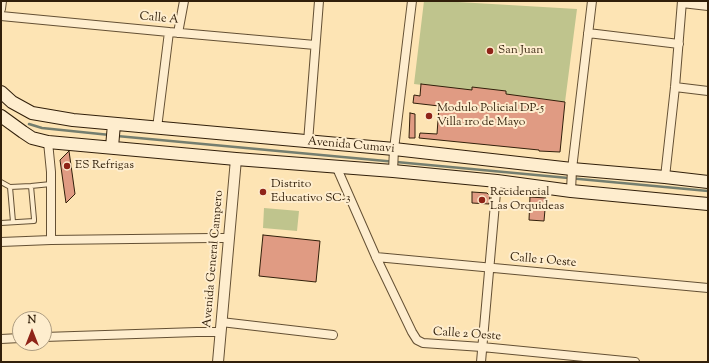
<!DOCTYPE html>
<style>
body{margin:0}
#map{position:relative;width:709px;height:363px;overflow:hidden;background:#fde4b4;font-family:"Sorts Mill Goudy",serif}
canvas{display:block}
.frame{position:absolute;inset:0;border:2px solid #311f0a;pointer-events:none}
.north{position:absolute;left:12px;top:311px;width:40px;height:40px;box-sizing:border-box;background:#feedce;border:1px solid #ac9b80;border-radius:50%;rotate:0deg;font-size:11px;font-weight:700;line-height:16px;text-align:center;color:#311f0a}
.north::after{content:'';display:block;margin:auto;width:14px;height:18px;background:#8f2418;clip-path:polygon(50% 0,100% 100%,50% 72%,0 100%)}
</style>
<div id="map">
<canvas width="709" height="363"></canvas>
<div class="frame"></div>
<div class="north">N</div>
</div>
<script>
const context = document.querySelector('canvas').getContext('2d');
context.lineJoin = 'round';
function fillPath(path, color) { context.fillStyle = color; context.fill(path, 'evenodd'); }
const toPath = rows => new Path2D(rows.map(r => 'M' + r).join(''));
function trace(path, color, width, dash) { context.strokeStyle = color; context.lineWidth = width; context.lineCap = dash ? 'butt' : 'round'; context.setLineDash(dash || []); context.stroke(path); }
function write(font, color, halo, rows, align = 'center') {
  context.font = font + ' "Sorts Mill Goudy",serif'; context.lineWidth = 4; context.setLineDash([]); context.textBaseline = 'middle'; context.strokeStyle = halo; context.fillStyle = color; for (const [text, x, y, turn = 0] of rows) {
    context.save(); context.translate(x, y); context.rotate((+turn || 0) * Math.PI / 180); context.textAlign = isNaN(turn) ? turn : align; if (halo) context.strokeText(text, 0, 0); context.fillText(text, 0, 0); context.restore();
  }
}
const green = toPath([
 [424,1,441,1,577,9,565,102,414,84],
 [264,208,299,211,297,231,263,228]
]);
const stream = toPath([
 [29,124,42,128,110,135],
 [117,136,708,191]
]);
const building = toPath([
 [421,84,472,90,472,87,506,91,506,94,565,102,560,152,539,151,539,150,419,138,420,133,437,134,439,106,413,103,414,95,420,96,421,84],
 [410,113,415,114,415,138,409,138,410,113],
 [69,151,75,194,66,203,60,160,69,151],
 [472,192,487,193,490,196,489,204,472,203,472,192],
 [530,197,546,198,544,221,529,220,530,197],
 [263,235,320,241,316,282,259,276,263,235]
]);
const service = toPath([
 [1,182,10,187,31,186,51,184],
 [10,187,13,222],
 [1,223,34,221,34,219,31,186]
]);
const minor = toPath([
 [682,3,708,6],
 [1,9,2,1],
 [1,16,169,32,315,45],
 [178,33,184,1],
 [588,33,679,44],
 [675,87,708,91],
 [157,128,169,32],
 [48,142,51,172,51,240],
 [308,142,319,1],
 [336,166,376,257,412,332,417,340,423,343,482,347,635,362],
 [393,171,394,149,412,1],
 [665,177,675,87,682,1],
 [571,191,572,169,592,1],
 [1,242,51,240,212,238,229,238],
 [376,257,708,288],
 [221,322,333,335],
 [44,337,197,332,220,332],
 [1,339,20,338],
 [481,362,497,181]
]);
const tertiary = toPath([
 [218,362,236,159]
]);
const secondary = toPath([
 [1,92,12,102,32,113,73,120,394,149,572,169,665,177,708,182],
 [1,116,23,132,32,138,48,142,236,159,393,171,497,181,571,191,708,204],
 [112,147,114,124]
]);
const markers = [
 [490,51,4,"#8f2418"],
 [429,116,4,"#8f2418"],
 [67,166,4,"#8f2418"],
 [263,192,4,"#8f2418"],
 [482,200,4,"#8f2418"]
];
const streetNames = [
 ["Calle A",159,19,5],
 ["Avenida Cumavi",351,146,5],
 ["Avenida General Campero",214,259,-85],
 ["Calle 1 Oeste",543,261,5],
 ["Calle 2 Oeste",467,335,4]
];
const poiNames = [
 ["San Juan",498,51],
 ["Modulo Policial DP-5",437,109],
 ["Villa 1ro de Mayo",437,123],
 ["ES Refrigas",75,166],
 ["Distrito",271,185],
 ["Educativo SC-3",271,199],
 ["Recidencial",490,193],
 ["Las Orquideas",490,207]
];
fillPath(green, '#bfc48d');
trace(stream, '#747e6f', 2.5);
fillPath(building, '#e09b83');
trace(building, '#311f0a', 1);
trace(service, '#645034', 6);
trace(minor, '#645034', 10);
trace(tertiary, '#645034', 12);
trace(secondary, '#311f0a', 14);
trace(service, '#feedce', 4);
trace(minor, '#feedce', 8);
trace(tertiary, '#feedce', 10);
trace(secondary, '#feedce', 12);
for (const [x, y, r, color] of markers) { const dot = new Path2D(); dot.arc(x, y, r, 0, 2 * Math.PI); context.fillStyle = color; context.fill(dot); trace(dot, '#feedce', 1.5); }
write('12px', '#311f0a', '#feedce', streetNames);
write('12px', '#311f0a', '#feedce', poiNames, 'left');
</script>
